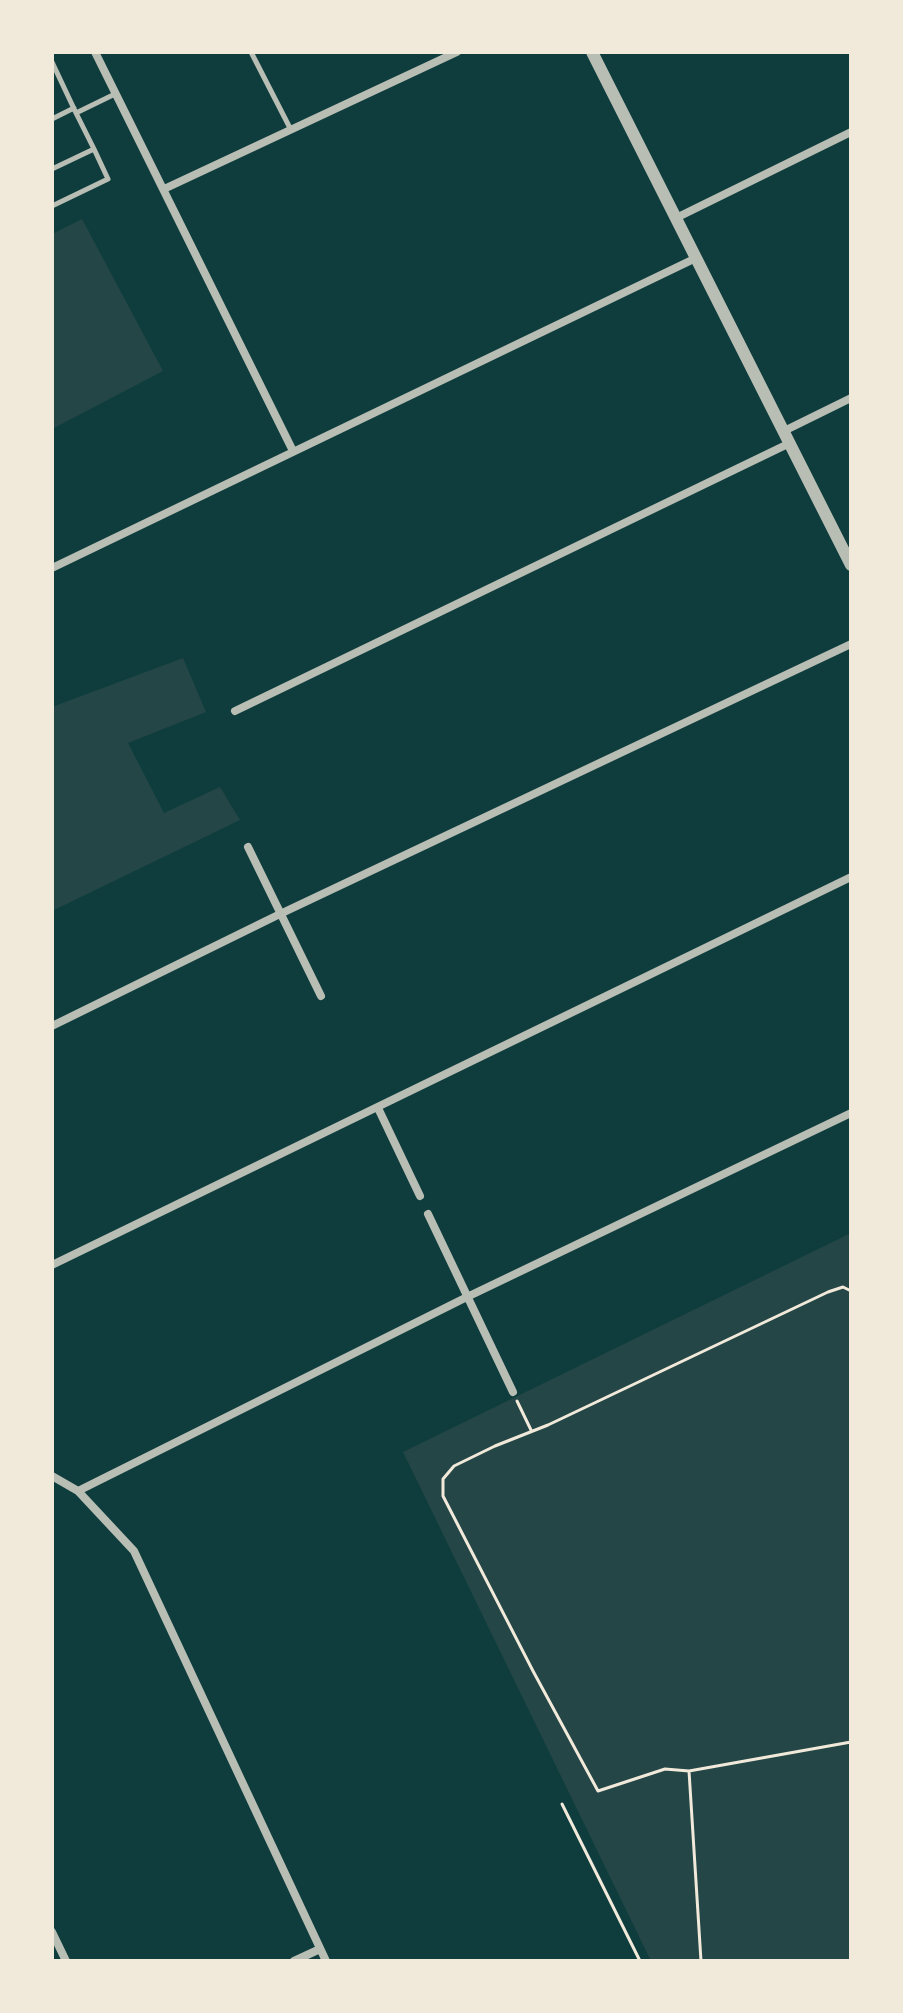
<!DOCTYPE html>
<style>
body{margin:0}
#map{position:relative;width:903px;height:2013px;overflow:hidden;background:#0f3d3e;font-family:"Open Sans",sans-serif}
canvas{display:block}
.frame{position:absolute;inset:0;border:54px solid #f1e9da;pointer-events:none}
</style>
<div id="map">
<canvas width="903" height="2013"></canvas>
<div class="frame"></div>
</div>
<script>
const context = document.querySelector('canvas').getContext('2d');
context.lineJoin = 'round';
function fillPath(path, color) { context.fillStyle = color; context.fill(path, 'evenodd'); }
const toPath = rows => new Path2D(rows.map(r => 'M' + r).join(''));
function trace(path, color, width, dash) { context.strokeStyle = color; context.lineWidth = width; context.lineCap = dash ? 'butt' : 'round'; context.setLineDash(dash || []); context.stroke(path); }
const green = toPath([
 [82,219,163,371,52,429,52,234],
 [183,658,206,712,128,743,164,813,220,787,240,820,52,911,52,707],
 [851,1233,851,1961,651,1961,403,1452]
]);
const path = toPath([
 [517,1401,531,1430],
 [689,1771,665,1769,598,1791,533,1671,443,1496,443,1479,454,1466,495,1446,548,1425,828,1292,843,1287,851,1291],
 [562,1804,640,1961],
 [701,1961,689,1771,851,1742]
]);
const service = toPath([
 [251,52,291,130],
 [52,62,76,113,115,94],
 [52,119,74,108],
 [52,169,94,149,76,113],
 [52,206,108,179,94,149]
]);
const minor = toPath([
 [95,52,293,451],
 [164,189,457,52],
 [676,218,851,132],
 [784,431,851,398],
 [52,568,696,258],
 [235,711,790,443],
 [248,847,321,996],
 [52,1026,280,914,851,644],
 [378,1108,420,1196],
 [428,1214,513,1392],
 [52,1265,851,877],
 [52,1476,78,1491,134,1551,326,1961],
 [78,1491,467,1297,851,1113],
 [52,1932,66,1961],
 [294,1961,320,1949]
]);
const tertiary = toPath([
 [592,52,851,565]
]);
fillPath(green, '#244646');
trace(path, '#f1e9da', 3);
trace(service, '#b8beb3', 5);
trace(minor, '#b8beb3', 8);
trace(tertiary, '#b8beb3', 12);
</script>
